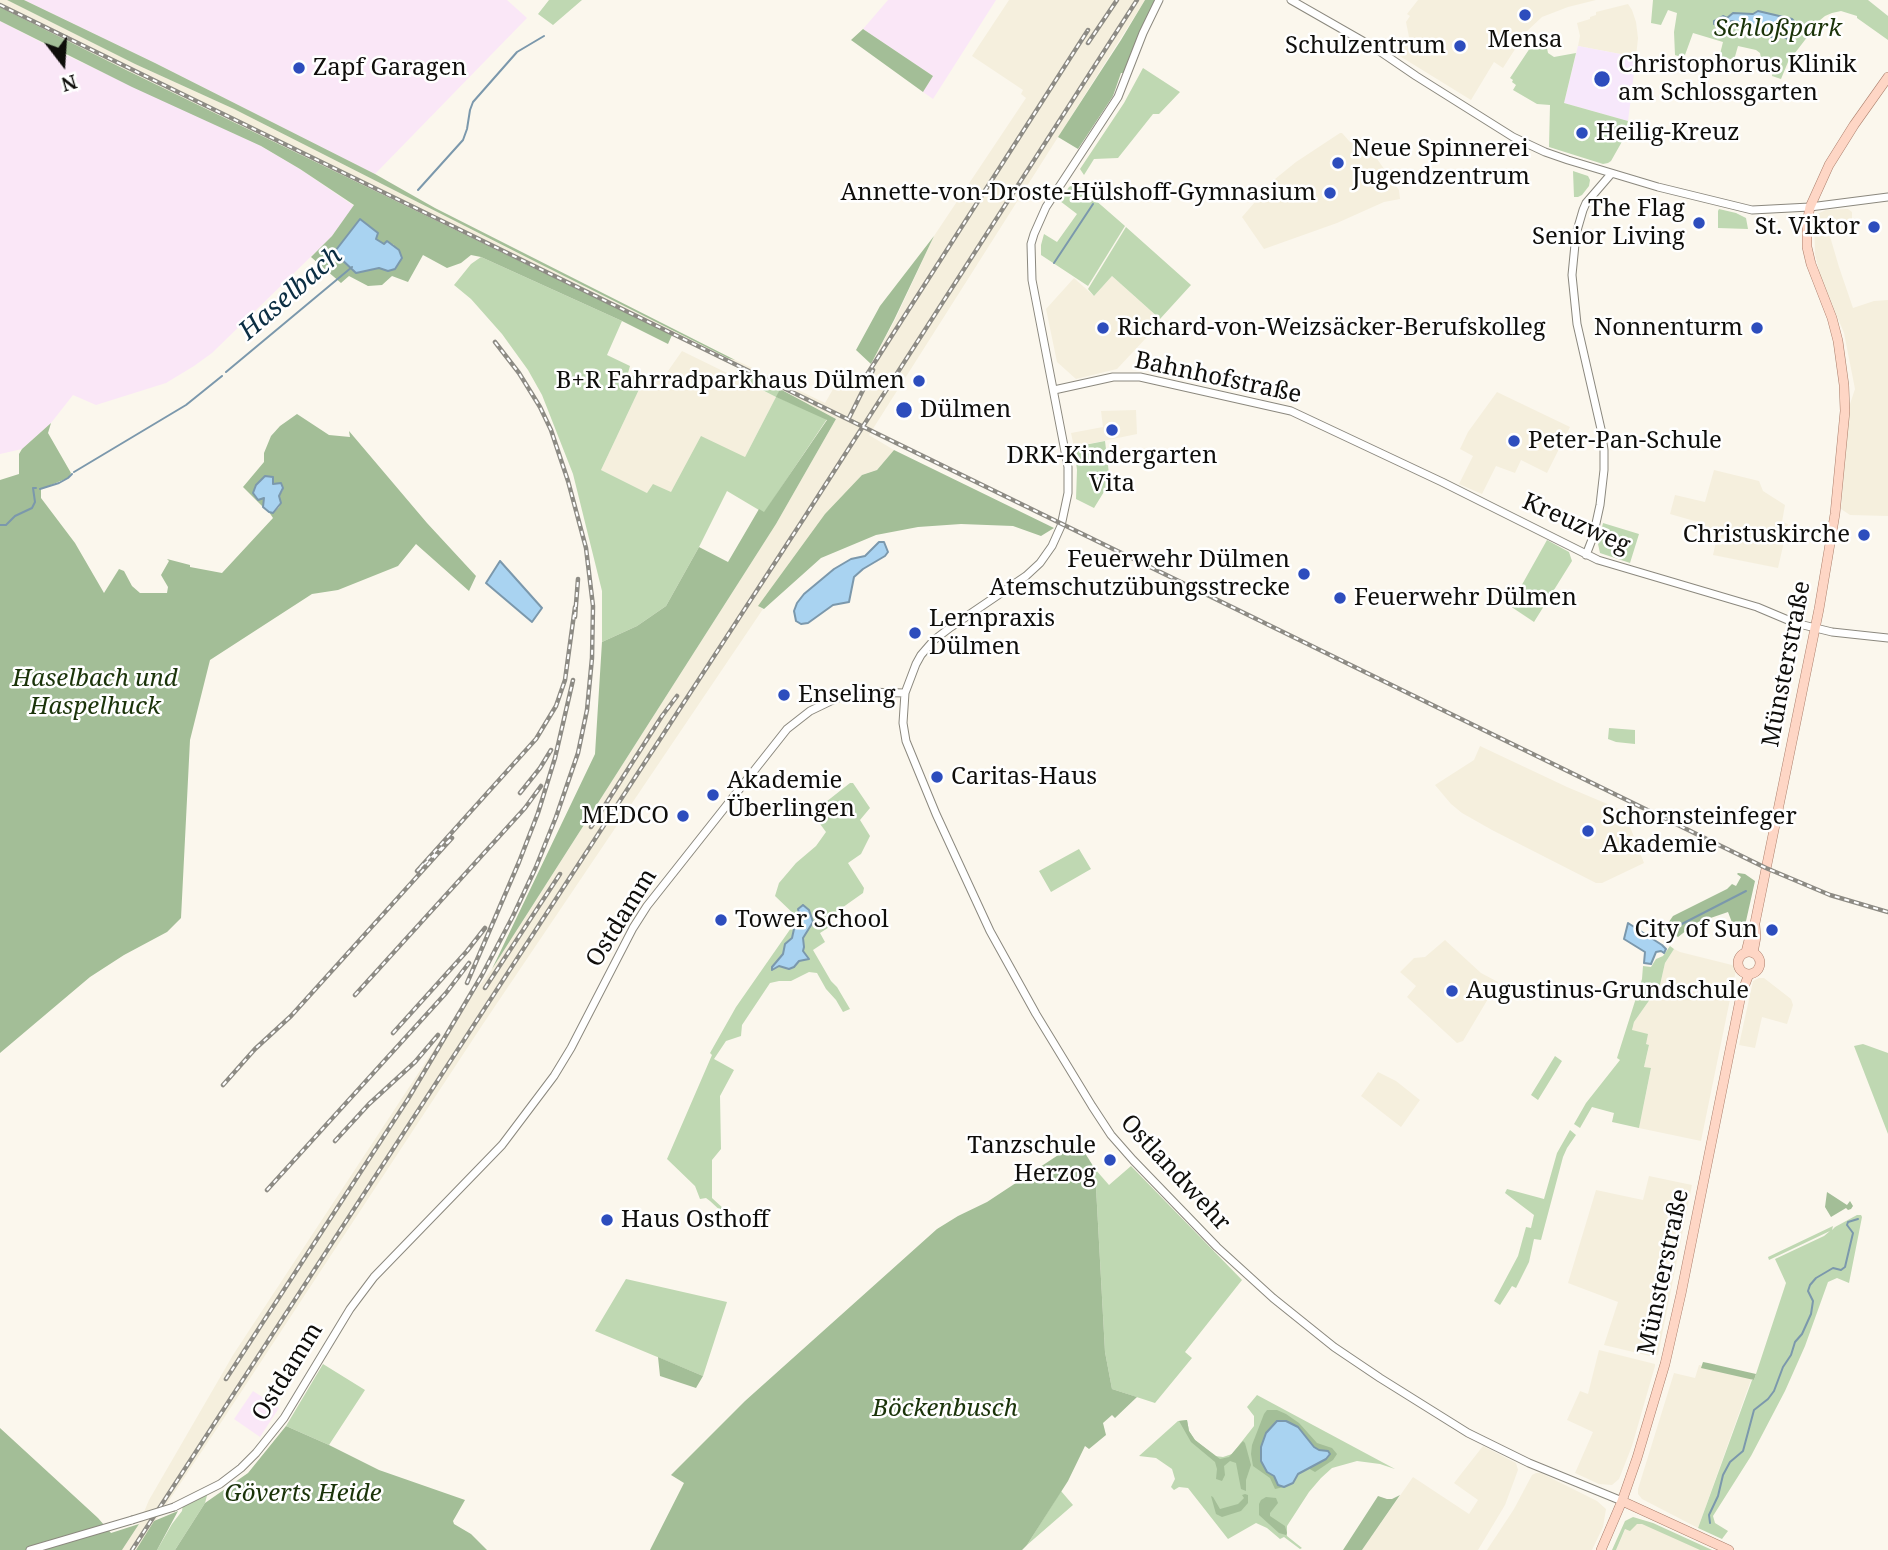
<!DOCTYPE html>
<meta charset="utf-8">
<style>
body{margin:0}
#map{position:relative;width:1888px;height:1550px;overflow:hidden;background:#fbf7ed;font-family:"Noto Serif",serif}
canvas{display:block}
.north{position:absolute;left:28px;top:28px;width:70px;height:70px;-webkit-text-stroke:5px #fff;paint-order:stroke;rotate:163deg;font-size:19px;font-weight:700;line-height:28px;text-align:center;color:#0f0e0b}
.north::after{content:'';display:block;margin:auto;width:24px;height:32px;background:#0f0e0b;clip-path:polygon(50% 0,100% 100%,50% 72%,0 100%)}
</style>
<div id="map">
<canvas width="1888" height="1550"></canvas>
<div class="north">N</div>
</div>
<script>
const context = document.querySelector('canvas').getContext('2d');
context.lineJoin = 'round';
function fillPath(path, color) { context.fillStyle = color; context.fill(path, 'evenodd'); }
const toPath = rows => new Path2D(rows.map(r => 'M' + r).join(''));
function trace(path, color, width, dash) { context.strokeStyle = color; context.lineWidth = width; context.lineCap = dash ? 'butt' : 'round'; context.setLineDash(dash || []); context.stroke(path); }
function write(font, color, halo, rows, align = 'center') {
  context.font = font + ' "Noto Serif",serif'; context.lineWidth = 5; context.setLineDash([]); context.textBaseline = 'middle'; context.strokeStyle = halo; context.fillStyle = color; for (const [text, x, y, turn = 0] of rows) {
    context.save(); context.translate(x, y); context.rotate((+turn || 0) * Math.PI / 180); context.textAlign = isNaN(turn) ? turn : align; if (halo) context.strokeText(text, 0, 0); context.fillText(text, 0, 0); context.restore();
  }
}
const built = toPath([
 [0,0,7,0,135,64,234,109,621,305,825,403,836,384,842,387,850,374,862,381,895,320,934,236,1026,98,1021,94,1023,90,972,56,1009,0,1145,0,869,435,894,450,877,470,862,475,759,607,763,609,483,1024,222,1421,136,1550,122,1550,139,1524,149,1500,233,1355,450,1025,492,969,776,524,836,419,781,389,626,312,122,68,0,7],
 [1418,0,1596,0,1568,7,1542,17,1526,32,1503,68,1494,62,1471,100,1398,55,1409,37,1406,22,1410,16,1407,14],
 [1628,4,1632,10,1636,22,1638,38,1636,57,1578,46,1580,36,1577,23,1590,19,1590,17,1596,15,1596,12],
 [1340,133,1342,133,1350,142,1370,149,1399,190,1400,199,1384,202,1337,223,1264,249,1242,217,1275,179,1296,162],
 [1848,209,1852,212,1852,233,1829,233,1839,267,1853,308,1874,301,1888,300,1888,516,1850,515,1841,509,1849,407,1855,389,1844,333,1820,275,1815,254,1814,218,1817,214,1826,210],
 [1112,276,1162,321,1117,369,1076,379,1057,362,1046,309,1074,278,1094,296],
 [682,351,776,397,745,457,671,492,647,493,601,470,643,381,651,384,654,378,661,381],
 [1497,392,1570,427,1547,473,1521,460,1515,473,1496,466,1482,494,1459,484,1473,456,1460,449,1468,432],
 [1136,410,1137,434,1074,447,1071,433,1103,427,1101,411],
 [1714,470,1759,481,1763,491,1785,505,1782,522,1788,524,1778,568,1713,555,1717,537,1696,532,1698,522,1670,514,1675,495,1705,502],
 [1480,746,1567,787,1624,811,1644,863,1602,883,1596,883,1492,830,1462,813,1451,804,1435,785,1474,760],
 [1445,940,1481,973,1498,982,1463,1041,1457,1043,1407,997,1416,986,1400,972,1414,958,1425,957],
 [1674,949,1680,952,1732,965,1736,970,1701,1141,1639,1128,1651,1069,1644,1067,1649,1046,1632,1031,1634,1022,1660,985,1665,963],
 [1759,978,1764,978,1791,999,1793,1005,1787,1024,1762,1017,1755,1048,1739,1045,1753,981],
 [1378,1072,1396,1081,1420,1100,1401,1127,1361,1096],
 [1649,1176,1692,1185,1658,1355,1650,1356,1604,1345,1618,1302,1568,1283,1596,1190,1643,1200],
 [1599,1350,1655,1364,1655,1366,1632,1446,1619,1479,1612,1485,1599,1484,1575,1473,1593,1432,1567,1420,1580,1391,1588,1394],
 [1699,1365,1752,1377,1698,1528,1642,1499,1638,1494,1638,1489,1674,1373,1695,1378],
 [1483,1446,1516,1463,1518,1470,1505,1505,1478,1550,1362,1550,1413,1477,1469,1514,1478,1500,1454,1483],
 [1536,1473,1541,1473,1597,1501,1606,1509,1603,1527,1592,1550,1487,1550,1514,1509,1532,1475],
 [1640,1520,1713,1550,1616,1550,1629,1521]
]);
const industrial = toPath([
 [24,0,507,0,527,18,375,174,155,63],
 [888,0,996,0,933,99,923,92,933,76,863,29],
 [0,21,66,55,261,146,300,169,354,206,332,236,212,353,194,366,166,383,96,405,73,395,51,423,22,449,0,454],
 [253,1391,279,1408,260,1437,234,1419]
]);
const medical = toPath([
 [1578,46,1636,57,1628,121,1564,103]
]);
const green = toPath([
 [549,0,582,0,553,25,538,14],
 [1653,0,1868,0,1888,16,1888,40,1857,18,1857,16,1841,11,1832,13,1825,16,1814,25,1815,27,1788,62,1781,79,1772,76,1775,63,1761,58,1760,53,1756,50,1738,46,1734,60,1726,58,1724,64,1718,62,1723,42,1693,33,1685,55,1681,57,1675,55,1674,32,1677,13,1668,10,1661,25,1651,23],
 [1544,33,1548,53,1554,57,1576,53,1564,103,1628,121,1624,138,1611,161,1608,163,1603,164,1549,147,1550,105,1537,104,1513,90,1516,85,1512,82,1513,80,1510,78,1536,39],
 [1143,68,1180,92,1159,114,1153,114,1118,158,1094,159,1084,175,1080,169,1124,103],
 [1573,171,1588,176,1590,180,1589,186,1582,195,1578,197,1574,197],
 [1074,184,1078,185,1125,226,1088,286,1041,255,1041,245,1044,234,1057,242,1077,214,1060,201,1069,187],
 [1719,209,1736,213,1746,218,1748,229,1718,228,1718,211],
 [1126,227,1191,285,1160,319,1112,276,1094,296,1088,289],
 [481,257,622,321,607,355,630,366,628,373,643,381,601,470,647,493,653,484,671,492,701,436,745,457,776,397,735,376,738,368,780,389,777,397,827,419,764,513,727,491,699,547,666,606,637,626,602,642,602,591,573,474,542,395,528,370,502,334,471,299,454,285,471,264],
 [1105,441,1110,482,1094,508,1076,499,1077,470,1074,447],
 [1603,523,1639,534,1630,563,1600,553,1598,544],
 [1547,540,1569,552,1572,561,1534,622,1510,606],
 [1609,728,1635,730,1635,744,1616,742,1608,739],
 [850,783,853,783,870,808,860,820,870,836,861,854,848,863,864,888,863,893,829,917,834,924,820,933,825,942,813,950,831,981,837,987,850,1009,843,1012,836,1000,826,989,817,973,809,972,791,981,779,981,770,983,742,1025,741,1036,726,1041,714,1059,734,1070,720,1096,721,1149,712,1160,712,1198,725,1210,723,1213,710,1201,706,1198,700,1199,695,1186,667,1159,712,1055,710,1053,736,1007,798,918,775,896,779,883,796,863,816,846,826,832,812,813],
 [1079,849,1091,869,1051,892,1039,871],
 [1670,946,1674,949,1665,963,1660,985,1634,1022,1632,1030,1648,1034,1646,1044,1649,1045,1644,1067,1651,1068,1639,1128,1612,1122,1614,1113,1592,1107,1580,1128,1574,1124,1586,1103,1620,1060,1617,1058,1642,979,1643,966,1651,967,1656,959,1663,956],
 [1863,1044,1888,1053,1888,1134,1854,1046],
 [1555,1056,1562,1061,1538,1100,1531,1095],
 [1570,1130,1576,1135,1567,1148,1563,1157,1541,1240,1534,1239,1529,1262,1516,1288,1512,1286,1500,1305,1494,1301,1518,1256,1526,1227,1531,1228,1534,1215,1505,1193,1507,1189,1544,1199,1557,1153],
 [1131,1166,1242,1280,1185,1352,1192,1358,1155,1403,1112,1389,1105,1352,1095,1169,1109,1185],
 [1857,1215,1861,1215,1862,1217,1849,1283,1837,1278,1828,1282,1805,1346,1785,1391,1751,1456,1713,1516,1715,1523,1728,1531,1722,1539,1698,1528,1752,1380,1754,1380,1786,1283,1775,1259,1824,1236,1830,1231,1769,1260,1768,1257,1833,1226,1832,1230,1835,1227],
 [626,1279,727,1302,703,1376,595,1331],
 [323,1364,365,1390,329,1445,286,1426],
 [1257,1395,1395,1469,1380,1464,1357,1461,1332,1468,1321,1478,1309,1492,1287,1526,1287,1536,1302,1548,1300,1549,1284,1537,1280,1539,1267,1528,1256,1523,1228,1539,1188,1488,1179,1487,1174,1490,1171,1487,1175,1479,1172,1469,1156,1458,1139,1456,1178,1421,1187,1420,1189,1431,1195,1440,1215,1456,1223,1457,1232,1454,1254,1426,1254,1416,1247,1407],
 [1061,1491,1073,1505,1027,1545],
 [208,1492,205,1503,175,1550,157,1550,172,1524,182,1511,183,1504],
 [1633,1517,1653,1523,1712,1550,1700,1550,1642,1524,1637,1524,1630,1531,1625,1529,1616,1550,1612,1550,1625,1521]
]);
const forest = toPath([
 [7,0,24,0,155,63,375,174,435,208,735,360,728,358,530,259,234,109,135,64],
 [1145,0,1159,0,1127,73,1121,73,1113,96,1078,149,1058,137,1121,40],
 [0,7,122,68,672,335,668,344,622,321,481,257,471,255,461,263,447,268,423,255,408,282,392,276,382,285,368,286,349,276,341,283,311,257,332,236,354,205,300,169,261,146,132,87,0,21],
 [360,220,377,233,376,239,384,245,387,242,394,245,388,271,379,268,367,271,336,250],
 [863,29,933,76,923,92,851,40],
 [934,236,894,320,871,364,856,350,880,306],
 [780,389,836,419,776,524,492,969,595,754,602,642,637,626,666,606,699,547,728,562,759,509,764,512,827,420,776,397],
 [297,414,329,435,350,437,349,431,427,523,476,576,469,591,416,544,398,566,338,590,312,594,210,660,190,740,181,918,167,932,124,955,90,977,0,1053,0,480,19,474,19,454,22,449,51,423,48,433,71,473,68,478,41,489,41,498,75,543,104,593,119,569,124,571,132,586,140,593,167,593,168,587,161,575,169,561,167,559,190,565,190,567,222,573,273,518,269,512,273,513,279,507,281,502,279,496,283,490,273,484,273,477,266,476,256,485,262,498,265,499,263,507,243,487,264,462,264,453,271,436,280,426],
 [894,450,1054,528,1041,536,1013,526,961,524,918,527,876,535,821,558,764,609,758,606,825,514,862,475,877,470],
 [1738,873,1745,874,1755,881,1744,930,1736,933,1728,912,1696,923,1678,937,1664,929,1673,916,1727,889,1732,884,1736,886,1741,877,1737,874],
 [1078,1142,1095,1169,1105,1352,1112,1389,1137,1397,1115,1418,1112,1415,1103,1423,1106,1435,1089,1449,1085,1446,1068,1481,1027,1545,1022,1550,650,1550,684,1483,671,1475,745,1401,937,1229,958,1216,987,1202],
 [1827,1192,1847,1205,1850,1201,1853,1206,1851,1209,1848,1210,1846,1208,1831,1217,1825,1207],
 [658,1357,703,1376,696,1388,660,1376],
 [1703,1362,1708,1363,1756,1374,1754,1380,1701,1368],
 [1267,1410,1277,1410,1286,1414,1299,1423,1317,1443,1332,1448,1337,1454,1333,1460,1315,1472,1308,1468,1326,1459,1328,1451,1317,1449,1306,1440,1301,1430,1260,1456,1261,1461,1267,1472,1274,1476,1281,1487,1284,1487,1275,1489,1270,1478,1253,1466,1251,1454,1252,1445,1264,1414],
 [1187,1420,1189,1431,1195,1440,1220,1459,1229,1457,1243,1441,1245,1443,1251,1465,1246,1480,1246,1491,1241,1489,1236,1463,1230,1461,1224,1466,1225,1475,1222,1481,1216,1479,1217,1469,1215,1462,1191,1442,1179,1421],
 [286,1426,329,1445,379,1470,465,1500,453,1521,454,1524,471,1534,487,1550,175,1550,205,1503,248,1473],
 [0,1428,98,1518,111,1533,139,1524,122,1550,0,1550],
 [1245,1494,1248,1495,1248,1503,1241,1511,1222,1517,1216,1514,1211,1496,1213,1497,1220,1509,1238,1504,1244,1498,1242,1495],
 [1400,1495,1362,1550,1343,1550,1378,1496,1387,1499,1392,1499],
 [1266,1497,1276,1498,1278,1503,1270,1513,1270,1516,1285,1526,1287,1533,1286,1535,1279,1533,1259,1515,1259,1504,1261,1500],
 [178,1511,157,1550,136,1550,154,1521]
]);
const water = toPath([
 [1758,11,1792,19,1798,26,1797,32,1792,38,1788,39,1782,36,1774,39,1766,33,1755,34,1745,30,1737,25,1734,21,1731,21,1726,26,1721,27,1714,24,1714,21,1723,16,1727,18,1733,13,1753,14,1758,11],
 [360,219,378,233,376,239,384,244,387,241,399,250,402,258,395,269,388,271,379,268,356,273,339,257,336,250,360,219],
 [265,476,273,477,273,484,281,483,283,488,279,496,281,503,273,513,269,512,263,507,264,498,258,500,253,493,256,485,265,476],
 [879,542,884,542,888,552,885,556,863,569,854,577,849,602,833,605,808,623,801,624,796,621,794,611,797,603,804,594,834,569,851,559,865,556,879,542],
 [500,561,542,608,532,622,486,583,500,561],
 [803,905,809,910,813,922,803,938,804,947,803,951,809,959,799,961,794,967,789,969,779,966,772,970,772,967,783,954,785,944,792,938,794,929,800,924,801,921,798,909,803,905],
 [1628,923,1662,945,1666,949,1664,953,1661,951,1656,952,1651,964,1644,963,1645,952,1624,939,1628,923],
 [1277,1421,1286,1421,1298,1427,1314,1447,1319,1450,1328,1451,1330,1454,1326,1459,1298,1474,1293,1483,1284,1487,1278,1485,1274,1476,1267,1472,1261,1461,1261,1447,1266,1433,1277,1421]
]);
const stream = toPath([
 [418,190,463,140,467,129,470,110,473,102,517,52,544,36],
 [1054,263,1093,204],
 [226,372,352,267],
 [74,472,186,405,222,376],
 [40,489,59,483,68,478,72,474],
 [0,525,6,525,15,516,32,508,35,502,33,488,36,488],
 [1674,928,1746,891],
 [1710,1523,1709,1515,1718,1496,1723,1475,1730,1462,1743,1451,1754,1410,1768,1399,1774,1391,1783,1367,1791,1355,1795,1342,1802,1334,1811,1314,1813,1301,1808,1291,1810,1285,1816,1278,1833,1268,1841,1270,1845,1267,1853,1233,1847,1225,1848,1222,1858,1219]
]);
const minor = toPath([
 [1159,0,1143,33,1118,97,1046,207,1034,234,1031,244,1032,280,1068,467,1068,493,1061,526,1052,546,1040,563,1026,576,951,627,934,640,921,655,916,664,905,693,903,723,906,741,936,814,990,931,1036,1014,1092,1106,1111,1135,1133,1160,1217,1247,1273,1298,1334,1347,1380,1378,1468,1433,1529,1463,1622,1501],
 [1291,0,1375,48,1416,76,1513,137,1545,152,1568,160,1658,187,1752,210,1810,207,1888,197],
 [1054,390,1113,377,1140,377,1291,411,1442,482,1598,560,1757,607,1795,623,1832,632,1888,638],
 [1586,555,1593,537,1600,505,1604,470,1604,450,1601,429,1577,324,1572,275,1576,234,1583,210,1586,203,1611,174],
 [174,1507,220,1484,241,1468,256,1453,284,1418,350,1309,374,1277,502,1145,554,1076,571,1048,633,928,647,906,787,729,810,711,837,698,863,692,905,693],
 [30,1550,132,1520]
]);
const major = toPath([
 [1746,952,1750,936,1755,923,1819,609,1835,514,1845,411,1844,385,1838,341,1832,318,1811,264,1807,247,1807,223,1810,207,1829,165,1854,125,1888,77],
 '1738 963a11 11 0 1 1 22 0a11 11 0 1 1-22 0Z',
 [1753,953,1756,937,1755,925],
 [1622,1501,1729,1550],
 [1601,1550,1622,1501,1637,1458,1665,1364,1681,1294,1741,995,1749,974]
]);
const rail = toPath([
 [0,5,1766,868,1830,895,1888,912],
 [1088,43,1117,0],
 [866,376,1088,30],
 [849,418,873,370],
 [575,617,578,579],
 [520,793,540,768,551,750],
 [591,827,662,716,677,696],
 [467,983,519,862,538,813,555,758,573,680],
 [485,988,560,874],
 [355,995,525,808,541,786],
 [393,1033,467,951,485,928],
 [223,1085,255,1049,291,1016,452,838,417,871,536,739,556,706,565,680,575,607],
 [335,1141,369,1104,415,1062,438,1035],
 [267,1190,446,993,469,963],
 [226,1379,408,1099,482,975,513,916,536,867,556,817,578,753,587,710,592,658,593,606,586,548,568,481,551,430,540,407,519,373,495,342],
 [132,1550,806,515,1137,0]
]);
const minorBridge = toPath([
 [132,1520,174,1507]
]);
const markers = [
 [1525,15,7,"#2d4dbd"],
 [1460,46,7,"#2d4dbd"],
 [299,68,7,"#2d4dbd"],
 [1602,79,9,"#2d4dbd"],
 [1582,133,7,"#2d4dbd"],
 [1338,163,7,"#2d4dbd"],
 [1330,193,7,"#2d4dbd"],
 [1699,223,7,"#2d4dbd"],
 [1874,227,7,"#2d4dbd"],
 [1103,328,7,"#2d4dbd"],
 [1757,328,7,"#2d4dbd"],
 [919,381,7,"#2d4dbd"],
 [904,410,9,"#2d4dbd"],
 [1112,430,7,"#2d4dbd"],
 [1514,441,7,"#2d4dbd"],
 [1864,535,7,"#2d4dbd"],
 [1304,574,7,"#2d4dbd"],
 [1340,598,7,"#2d4dbd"],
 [915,633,7,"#2d4dbd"],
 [784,695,7,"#2d4dbd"],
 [937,777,7,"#2d4dbd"],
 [713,795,7,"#2d4dbd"],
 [683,816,7,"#2d4dbd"],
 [1588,831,7,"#2d4dbd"],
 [721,920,7,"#2d4dbd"],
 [1772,930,7,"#2d4dbd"],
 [1452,991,7,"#2d4dbd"],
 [1110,1160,7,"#2d4dbd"],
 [607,1220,7,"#2d4dbd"]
];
const parkNames = [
 ["Schloßpark",1778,29],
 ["Haselbach und",95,679],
 ["Haspelhuck",95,707],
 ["Böckenbusch",945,1409],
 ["Göverts Heide",303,1494]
];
const poiNames = [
 ["Mensa",1525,40,"center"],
 ["Schulzentrum",1446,46,"right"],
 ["Christophorus Klinik",1618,65],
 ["am Schlossgarten",1618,93],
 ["Zapf Garagen",313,68],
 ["Heilig-Kreuz",1596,133],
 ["Neue Spinnerei",1352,149],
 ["Jugendzentrum",1352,177],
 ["Annette-von-Droste-Hülshoff-Gymnasium",1316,193,"right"],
 ["The Flag",1685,209,"right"],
 ["Senior Living",1685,237,"right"],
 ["St. Viktor",1860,227,"right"],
 ["Richard-von-Weizsäcker-Berufskolleg",1117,328],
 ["Nonnenturm",1743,328,"right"],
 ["B+R Fahrradparkhaus Dülmen",905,381,"right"],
 ["Dülmen",920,410],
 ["Peter-Pan-Schule",1528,441],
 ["DRK-Kindergarten",1112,456,"center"],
 ["Vita",1112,484,"center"],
 ["Christuskirche",1850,535,"right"],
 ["Feuerwehr Dülmen",1290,560,"right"],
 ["Atemschutzübungsstrecke",1290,588,"right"],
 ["Feuerwehr Dülmen",1354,598],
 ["Lernpraxis",929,619],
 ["Dülmen",929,647],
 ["Enseling",798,695],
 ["Caritas-Haus",951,777],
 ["Akademie",727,781],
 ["Überlingen",727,809],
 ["MEDCO",669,816,"right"],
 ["Schornsteinfeger",1602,817],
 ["Akademie",1602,845],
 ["Tower School",735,920],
 ["City of Sun",1758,930,"right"],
 ["Augustinus-Grundschule",1466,991],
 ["Tanzschule",1096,1146,"right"],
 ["Herzog",1096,1174,"right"],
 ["Haus Osthoff",621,1220]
];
const streetNames = [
 ["Bahnhofstraße",1218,378,12],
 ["Kreuzweg",1576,524,24],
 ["Münsterstraße",1787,664,-79],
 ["Ostdamm",622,918,-58],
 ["Ostlandwehr",1175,1173,47],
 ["Münsterstraße",1664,1272,-78],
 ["Ostdamm",288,1372,-58]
];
const waterNames = [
 ["Haselbach",291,294,-41]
];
fillPath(built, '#f5efdd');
fillPath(industrial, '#fae7f7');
fillPath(medical, '#f7e8fb');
fillPath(green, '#bfd8b2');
fillPath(forest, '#a3be97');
fillPath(water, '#a9d3f1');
trace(water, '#7b98ac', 2);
trace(stream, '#7b98ac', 2);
trace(minor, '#8b887e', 9);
trace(major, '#aa7e6b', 10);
trace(minor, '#fff', 7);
trace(major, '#fed6c5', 9);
trace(rail, '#8d8b84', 4.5);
trace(rail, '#fff', 2, [5]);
trace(minorBridge, '#8b887e', 9, []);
trace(minorBridge, '#fff', 7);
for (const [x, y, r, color] of markers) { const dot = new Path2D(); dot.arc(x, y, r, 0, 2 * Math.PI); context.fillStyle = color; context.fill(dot); trace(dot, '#fff', 2.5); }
write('italic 24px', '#1a3309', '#fff', parkNames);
write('24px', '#0f0e0b', '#fff', poiNames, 'left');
write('24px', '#0f0e0b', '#fff', streetNames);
write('italic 26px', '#0a2d42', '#fff', waterNames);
</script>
